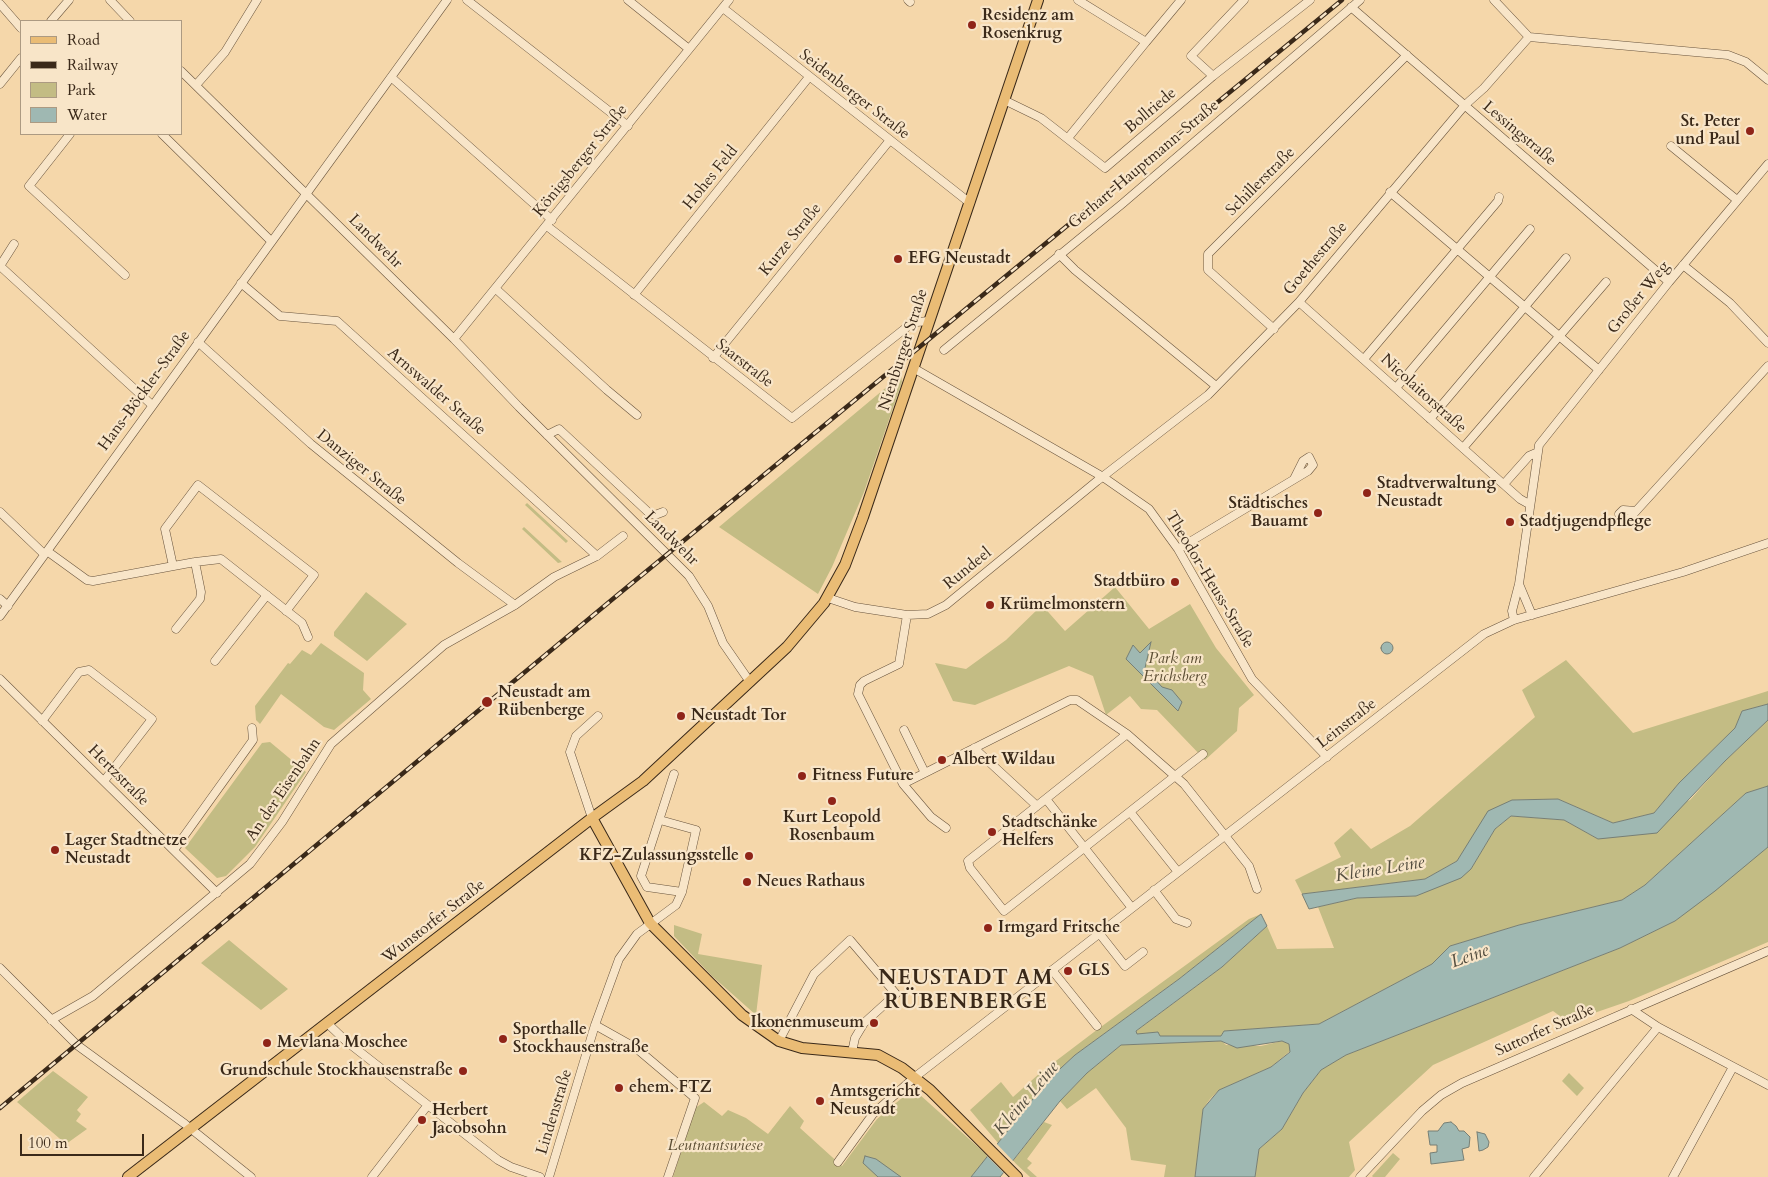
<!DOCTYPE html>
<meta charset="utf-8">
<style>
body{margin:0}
#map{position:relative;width:1768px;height:1177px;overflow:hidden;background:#f5d7aa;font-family:Cardo,serif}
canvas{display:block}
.legend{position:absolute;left:20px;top:20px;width:162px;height:115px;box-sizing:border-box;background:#f8e5c8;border:1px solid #ac9a82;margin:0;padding:6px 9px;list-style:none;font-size:15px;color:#3a2919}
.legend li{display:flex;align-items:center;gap:10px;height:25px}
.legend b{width:25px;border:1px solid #ac9a82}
.scale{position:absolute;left:20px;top:1134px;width:124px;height:22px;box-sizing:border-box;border:2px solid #3a2919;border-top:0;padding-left:6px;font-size:15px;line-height:18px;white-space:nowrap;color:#3a2919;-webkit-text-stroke:4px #f8e5c8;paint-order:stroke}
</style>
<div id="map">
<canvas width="1768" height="1177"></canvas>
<ul class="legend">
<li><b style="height:6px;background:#eabc75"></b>Road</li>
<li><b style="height:6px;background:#3a2919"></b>Railway</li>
<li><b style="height:14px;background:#c3bc84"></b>Park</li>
<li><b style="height:14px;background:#9fb8b2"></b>Water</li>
</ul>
<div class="scale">100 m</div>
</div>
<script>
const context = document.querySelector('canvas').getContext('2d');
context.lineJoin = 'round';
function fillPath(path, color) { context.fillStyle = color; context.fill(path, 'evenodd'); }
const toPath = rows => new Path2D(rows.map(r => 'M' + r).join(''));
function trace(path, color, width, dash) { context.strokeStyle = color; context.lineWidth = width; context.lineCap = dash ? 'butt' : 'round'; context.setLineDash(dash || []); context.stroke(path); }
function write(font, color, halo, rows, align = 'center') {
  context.font = font + ' Cardo,serif'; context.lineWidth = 4.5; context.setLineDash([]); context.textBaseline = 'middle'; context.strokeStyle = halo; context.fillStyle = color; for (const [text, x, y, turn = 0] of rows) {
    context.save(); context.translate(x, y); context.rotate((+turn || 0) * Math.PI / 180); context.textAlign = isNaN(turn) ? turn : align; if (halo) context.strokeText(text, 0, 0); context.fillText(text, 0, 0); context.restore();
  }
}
const green = toPath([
 [901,375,902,382,864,492,832,567,818,594,719,527],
 [527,503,568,541,566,543,525,505],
 [524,527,562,562,558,563,522,529],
 [1115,587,1149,629,1190,604,1216,648,1254,695,1239,708,1237,731,1205,760,1157,710,1141,709,1130,696,1106,715,1093,676,1069,666,975,705,953,701,935,663,966,669,1006,640,1042,605,1065,631],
 [366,592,407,624,367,661,334,636,334,632],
 [321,643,364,673,363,690,371,699,334,730,324,727,281,694,260,724,256,720,255,706,288,663,290,664,302,650,311,655],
 [1566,660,1633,733,1768,691,1768,704,1742,711,1735,728,1679,783,1654,813,1613,823,1558,799,1512,800,1472,840,1457,861,1425,879,1302,894,1295,880,1341,857,1334,843,1351,828,1371,849,1410,826,1535,717,1522,690],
 [1768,720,1768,786,1746,793,1645,885,1622,900,1519,925,1450,946,1432,964,1319,1024,1224,1031,1221,1036,1160,1036,1157,1032,1137,1035,1135,1032,1222,967,1267,926,1277,949,1334,948,1318,907,1357,898,1416,896,1471,869,1495,829,1511,816,1564,820,1598,839,1690,800,1725,761],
 [270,742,306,772,255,847,226,876,217,878,185,848,262,743],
 [1768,847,1768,942,1629,1001,1568,1022,1553,1011,1433,1065,1349,1142,1355,1170,1349,1177,1255,1177,1259,1149,1282,1129,1303,1093,1321,1070,1346,1055,1620,948,1675,921],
 [1261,914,1179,979,1075,1055,1048,1080,998,1143,970,1110,1001,1082,1013,1097,1040,1073,1098,1029,1249,919],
 [674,925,702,934,698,954,762,965,756,1015,712,976,674,936],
 [229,940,288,989,261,1010,201,963],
 [1222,1041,1226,1045,1261,1046,1282,1041,1289,1044,1290,1051,1271,1067,1219,1090,1210,1099,1203,1109,1195,1177,1164,1177,1166,1165,1131,1160,1126,1128,1096,1088,1067,1109,1060,1101,1087,1073,1121,1045],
 [53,1071,88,1097,77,1110,81,1114,76,1121,87,1129,66,1144,17,1102],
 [1569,1073,1584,1088,1577,1096,1562,1081],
 [909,1092,919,1094,988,1156,971,1177,673,1177,695,1108,704,1102,722,1116,728,1110,746,1118,768,1134,790,1106,804,1121,800,1128,842,1166,877,1119],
 [1044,1122,1052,1125,1027,1159,1032,1163,1027,1168,1037,1177,1030,1177,1013,1161],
 [1393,1153,1400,1159,1385,1177,1373,1177,1372,1176]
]);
const water = toPath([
 [1151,642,1145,668,1162,687,1172,690,1182,702,1178,711,1126,659,1133,645,1140,653,1151,642],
 '1381 648a6 6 0 1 1 12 0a6 6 0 1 1-12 0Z',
 [1768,704,1768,720,1725,761,1657,833,1598,839,1564,820,1511,816,1495,829,1471,869,1461,878,1416,896,1357,898,1309,909,1302,894,1425,879,1457,861,1488,811,1512,800,1558,799,1613,823,1654,813,1679,783,1735,728,1742,711,1768,704],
 [1768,786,1768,847,1715,891,1675,921,1620,948,1346,1055,1321,1070,1303,1093,1282,1129,1259,1149,1255,1177,1195,1177,1203,1109,1219,1090,1271,1067,1290,1052,1289,1044,1282,1041,1237,1048,1221,1041,1121,1045,1087,1073,1060,1101,1000,1177,971,1177,1048,1080,1075,1055,1179,979,1261,914,1267,926,1222,967,1136,1031,1137,1034,1158,1032,1160,1036,1221,1036,1224,1031,1319,1024,1432,964,1450,946,1519,925,1622,900,1645,885,1746,793,1768,786],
 [1451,1122,1456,1126,1459,1131,1464,1131,1470,1137,1469,1147,1462,1149,1464,1160,1431,1164,1430,1153,1437,1152,1437,1145,1430,1145,1428,1131,1438,1131,1444,1123,1451,1122],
 [1477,1132,1485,1134,1489,1142,1488,1147,1483,1150,1479,1151,1477,1132],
 [865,1156,876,1159,901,1177,878,1177,863,1163,865,1156]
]);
const pier = toPath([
 [995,1142,1015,1163,1005,1174,986,1155]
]);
const minor = toPath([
 [110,0,130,21],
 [467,0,628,126],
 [628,0,689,49],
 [908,0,910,2],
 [1078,0,1146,42,1181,0],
 [1494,0,1529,37],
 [0,4,21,28],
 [1351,7,1669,282],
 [723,8,970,203],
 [51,21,69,0],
 [1529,37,1728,55,1746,62,1768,80],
 [181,71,454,339,519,407,689,576,708,606,723,643,750,682],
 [1213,76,1191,56,1244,0],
 [391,77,552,220],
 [0,84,21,58],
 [196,85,225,52,257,0],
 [1004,100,1041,118,1105,168,1213,76,1310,0],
 [70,134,29,186,125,275],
 [162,134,271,241],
 [1068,138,1146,42],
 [1671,146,1737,200],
 [1390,192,1599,370],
 [547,226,792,418,907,327,917,322,929,321],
 [14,244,0,266,152,405],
 [1059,254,1075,270,1216,386],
 [1683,265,1730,303,1768,343],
 [241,283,280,316,337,321,597,556],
 [496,289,607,390,637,415],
 [634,295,809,77],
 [1299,302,1520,499,1529,504],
 [1274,329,1208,270,1208,254,1407,55],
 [454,339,729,0],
 [198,342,311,444,458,563,515,605],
 [944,350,1122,204,1360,0],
 [713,358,890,140],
 [1364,359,1498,201,1499,197],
 [915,369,1103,477,1149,509,1178,549,1252,679,1327,757],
 [1396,388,1530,229],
 [1430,419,1566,258],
 [547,435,559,429,648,512,655,515,663,512],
 [1463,448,1606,282],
 [1504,484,1529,456,1536,453],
 [1636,511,1623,510,1619,514,1627,521,1768,366],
 [0,512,44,554],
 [1178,549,1308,471,1313,465,1309,457,1303,461,1294,479],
 [47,551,87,580,93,581,195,562,221,559,302,623,308,637],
 [173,566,165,529,198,485,314,575,286,611],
 [1519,584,1532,615],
 [828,598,855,607,907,615,928,614,946,605,1097,481,1208,395,1299,302,1465,105,1484,88,1529,37],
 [0,599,8,606],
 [907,615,899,664,864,681,860,685,858,694,903,784,931,817,946,828],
 [0,616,447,0],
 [1514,620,1512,611,1519,584,1539,445,1669,282,1768,164],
 [176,629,200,599,201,592,195,562],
 [215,661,267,595],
 [0,679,217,893],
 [42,721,79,672,89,670,152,719,104,781],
 [904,730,925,773],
 [1127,734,968,861,970,868,1004,911,1203,754],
 [974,748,1037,806],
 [674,774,641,876,647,887,682,892],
 [903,784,1070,700,1077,700,1127,734,1184,784,1249,866,1257,889],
 [1046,799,1132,908],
 [1131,813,1178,872],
 [592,818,570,752,576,736,598,716],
 [174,850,253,740,252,728],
 [1154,890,1176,919,1187,923],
 [1099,933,1125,966,1143,952],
 [0,968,77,1045,185,1124,251,1177],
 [1052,970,1097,1026],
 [1631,1009,1658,1027,1768,1085],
 [51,1020,93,996,250,864,282,822,331,744,444,645,515,605,554,577,597,556,623,536],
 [327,1023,346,1041,498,1160,511,1167,540,1177],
 [595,1025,636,1048,695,1098,668,1177],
 [779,1041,814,974,850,940,896,994,864,1023,855,1038,852,1052],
 [838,1162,873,1114,915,1077,1484,634,1514,620,1683,572,1768,543],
 [372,1177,427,1106],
 [549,1177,595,1025,619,959,637,934,676,905,682,892,696,830,660,820],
 [1360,1177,1422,1111,1441,1095,1462,1083,1768,951],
 [1534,1177,1658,1027],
 [1673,1177,1733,1067]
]);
const major = toPath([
 [592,818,650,923,742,1015,779,1041,802,1048,878,1055,902,1068,930,1090,1017,1177],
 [128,1177,592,818,643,781,787,647,824,603,845,565,863,517,1038,0]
]);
const rail = toPath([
 [0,1108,620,593,1342,0]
]);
const markers = [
 [972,25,5,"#8f2418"],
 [1750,131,5,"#8f2418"],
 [898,259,5,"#8f2418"],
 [1367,493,5,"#8f2418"],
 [1318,513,5,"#8f2418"],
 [1510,522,5,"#8f2418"],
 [1175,582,5,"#8f2418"],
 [990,605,5,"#8f2418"],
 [487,702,6,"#8f2418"],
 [681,716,5,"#8f2418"],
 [942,760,5,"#8f2418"],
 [802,776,5,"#8f2418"],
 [832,801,5,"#8f2418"],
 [992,832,5,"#8f2418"],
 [55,850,5,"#8f2418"],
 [749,856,5,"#8f2418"],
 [747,882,5,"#8f2418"],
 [988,928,5,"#8f2418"],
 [1068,971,5,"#8f2418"],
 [874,1023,5,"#8f2418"],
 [503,1039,5,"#8f2418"],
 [267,1043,5,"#8f2418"],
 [463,1071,5,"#8f2418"],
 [619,1088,5,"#8f2418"],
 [820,1101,5,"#8f2418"],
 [422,1120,5,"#8f2418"]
];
const poiNames = [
 ["Residenz am",982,16],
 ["Rosenkrug",982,34],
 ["St. Peter",1740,122,"right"],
 ["und Paul",1740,140,"right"],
 ["EFG Neustadt",908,259],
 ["Stadtverwaltung",1377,484],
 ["Neustadt",1377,502],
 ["Städtisches",1308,504,"right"],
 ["Bauamt",1308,522,"right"],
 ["Stadtjugendpflege",1520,522],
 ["Stadtbüro",1165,582,"right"],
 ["Krümelmonstern",1000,605],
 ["Neustadt am",498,693],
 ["Rübenberge",498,711],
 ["Neustadt Tor",691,716],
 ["Albert Wildau",952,760],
 ["Fitness Future",812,776],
 ["Kurt Leopold",832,818,"center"],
 ["Rosenbaum",832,836,"center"],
 ["Stadtschänke",1002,823],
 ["Helfers",1002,841],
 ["Lager Stadtnetze",65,841],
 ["Neustadt",65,859],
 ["KFZ-Zulassungsstelle",739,856,"right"],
 ["Neues Rathaus",757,882],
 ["Irmgard Fritsche",998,928],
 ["GLS",1078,971],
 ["Ikonenmuseum",864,1023,"right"],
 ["Sporthalle",513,1030],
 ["Stockhausenstraße",513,1048],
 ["Mevlana Moschee",277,1043],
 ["Grundschule Stockhausenstraße",453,1071,"right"],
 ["ehem. FTZ",629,1088],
 ["Amtsgericht",830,1092],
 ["Neustadt",830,1110],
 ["Herbert",432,1111],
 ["Jacobsohn",432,1129]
];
const streetNames = [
 ["Seidenberger Straße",854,95,38],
 ["Bollriede",1151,111,-40],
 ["Lessingstraße",1519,134,40],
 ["Königsberger Straße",581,161,-51],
 ["Gerhart-Hauptmann-Straße",1144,165,-40],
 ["Hohes Feld",711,178,-51],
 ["Schillerstraße",1261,182,-45],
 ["Kurze Straße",791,240,-51],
 ["Landwehr",375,242,45],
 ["Goethestraße",1316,259,-50],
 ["Großer Weg",1639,298,-51],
 ["Nienburger Straße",904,350,-72],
 ["Saarstraße",744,364,38],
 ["Hans-Böckler-Straße",145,391,-54],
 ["Arnswalder Straße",436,392,41],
 ["Nicolaitorstraße",1423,394,42],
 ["Danziger Straße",361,468,39],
 ["Landwehr",671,539,45],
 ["Rundeel",968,569,-39],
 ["Theodor-Heuss-Straße",1209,580,59],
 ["Leinstraße",1347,724,-38],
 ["Hertzstraße",118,776,45],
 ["An der Eisenbahn",284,790,-56],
 ["Wunstorfer Straße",434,922,-38],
 ["Suttorfer Straße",1545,1031,-24],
 ["Lindenstraße",555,1112,-73]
];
const parkNames = [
 ["Park am",1175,659],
 ["Erichsberg",1175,677],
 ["Leutnantswiese",715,1146]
];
const waterNames = [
 ["Kleine Leine",1380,870,-9],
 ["Leine",1470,957,-20],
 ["Kleine Leine",1027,1099,-50]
];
const districtNames = [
 ["NEUSTADT AM",966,979],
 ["RÜBENBERGE",966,1003]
];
fillPath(green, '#c3bc84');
fillPath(water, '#9fb8b2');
trace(water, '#777f75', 1);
fillPath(pier, '#f5d7aa');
trace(minor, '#69543d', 9);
trace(major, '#3a2919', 12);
trace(minor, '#f8e5c8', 8);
trace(major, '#eabc75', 10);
trace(rail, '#3a2919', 4.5);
trace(rail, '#f8e5c8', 2.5, [8]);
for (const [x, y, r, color] of markers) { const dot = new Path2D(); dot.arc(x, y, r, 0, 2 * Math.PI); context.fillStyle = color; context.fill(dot); trace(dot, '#f8e5c8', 2); }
write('bold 16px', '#3a2919', '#f8e5c8', poiNames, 'left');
write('16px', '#3a2919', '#f8e5c8', streetNames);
write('italic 16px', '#5c4e34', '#f8e5c8', parkNames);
write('italic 18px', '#534d3f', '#f8e5c8', waterNames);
context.letterSpacing = '1px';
write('bold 21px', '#3a2919', '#f8e5c8', districtNames);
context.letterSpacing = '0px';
</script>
